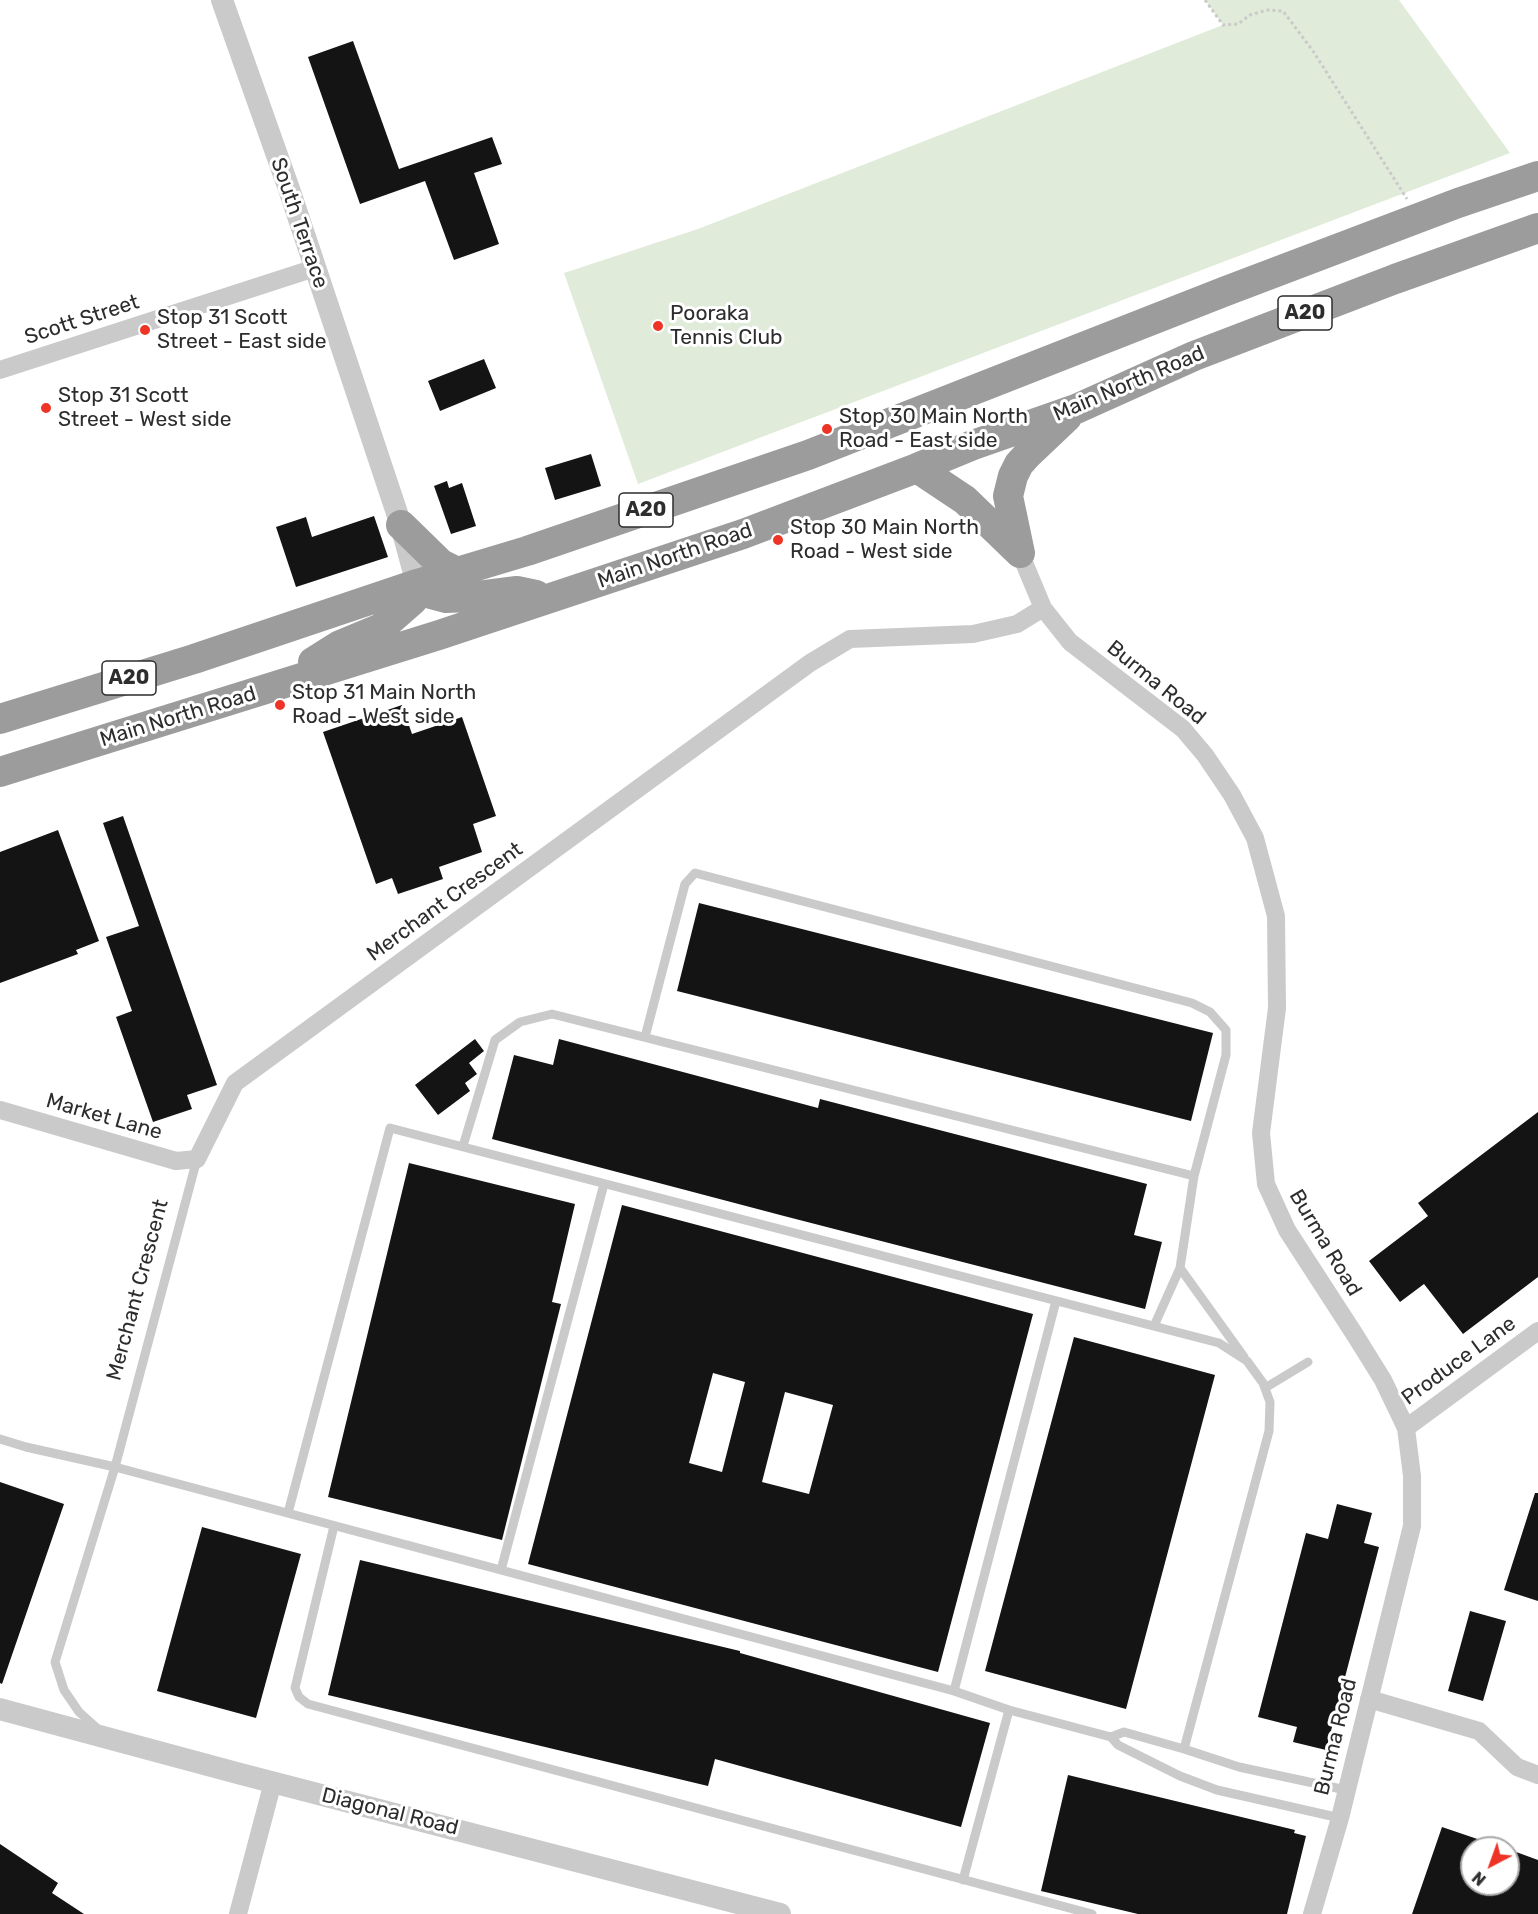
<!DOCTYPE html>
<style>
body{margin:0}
#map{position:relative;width:1538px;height:1914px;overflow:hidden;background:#fff;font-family:Rubik,sans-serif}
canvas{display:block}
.north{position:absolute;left:1460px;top:1836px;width:60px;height:60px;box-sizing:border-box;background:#fff;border:2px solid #ababab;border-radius:50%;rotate:221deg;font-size:16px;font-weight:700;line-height:24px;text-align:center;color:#2d2d2d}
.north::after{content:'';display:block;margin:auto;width:21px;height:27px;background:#ed3426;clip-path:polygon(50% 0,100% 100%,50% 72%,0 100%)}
</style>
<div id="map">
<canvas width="1538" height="1914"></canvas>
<div class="north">N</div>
</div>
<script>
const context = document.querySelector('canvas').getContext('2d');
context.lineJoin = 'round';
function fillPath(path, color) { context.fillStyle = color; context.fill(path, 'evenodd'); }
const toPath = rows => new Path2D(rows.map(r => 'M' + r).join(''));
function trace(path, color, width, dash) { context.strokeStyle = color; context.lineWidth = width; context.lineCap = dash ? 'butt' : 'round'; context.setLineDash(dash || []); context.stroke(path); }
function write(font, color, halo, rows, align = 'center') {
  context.font = font + ' Rubik,sans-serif'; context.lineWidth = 6; context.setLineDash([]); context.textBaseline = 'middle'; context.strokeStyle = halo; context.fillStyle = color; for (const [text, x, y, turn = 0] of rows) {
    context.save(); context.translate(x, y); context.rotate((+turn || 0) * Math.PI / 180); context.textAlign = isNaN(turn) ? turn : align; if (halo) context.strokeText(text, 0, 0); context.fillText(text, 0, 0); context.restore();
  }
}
const green = toPath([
 [1205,0,1399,0,1510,153,638,484,564,273,698,229,1223,25]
]);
const building = toPath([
 [353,41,399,169,492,137,502,164,474,173,499,244,454,260,425,181,360,204,308,57],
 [484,359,496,388,440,411,428,381],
 [591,454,601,486,555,500,545,468],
 [447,481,449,488,462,483,476,526,451,534,434,486],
 [374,516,388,557,296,587,276,527,306,517,312,537],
 [402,705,412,734,462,717,496,816,473,824,482,852,439,867,443,879,398,894,392,878,376,884,323,732],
 [123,816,217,1085,187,1095,192,1109,153,1122,116,1017,132,1011,106,937,139,926,103,823],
 [58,830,99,941,76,950,78,954,0,983,0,852],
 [699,903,1213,1033,1191,1121,677,991],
 [475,1039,484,1051,469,1063,477,1074,465,1083,470,1091,438,1115,415,1085],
 [559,1039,818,1108,820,1099,1147,1184,1134,1235,1162,1242,1145,1309,784,1216,492,1139,514,1055,553,1065],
 [1538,1112,1538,1277,1463,1334,1424,1284,1400,1302,1369,1261,1428,1216,1418,1203],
 [409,1163,575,1204,552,1302,561,1304,502,1540,328,1497],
 [622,1205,1033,1314,938,1672,528,1564],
 [713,1373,745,1382,722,1472,689,1463],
 [785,1392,833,1405,809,1494,762,1482],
 [1074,1337,1215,1375,1126,1709,985,1671],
 [0,1482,64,1504,2,1684,0,1683],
 [1535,1493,1538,1493,1538,1601,1504,1590],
 [1337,1504,1372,1513,1364,1543,1379,1547,1326,1750,1293,1742,1297,1727,1258,1717,1306,1533,1328,1539],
 [202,1527,301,1554,256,1718,157,1691],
 [360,1560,740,1651,740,1653,990,1723,961,1827,715,1759,708,1786,328,1695],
 [1470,1611,1506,1621,1483,1701,1448,1691],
 [1068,1775,1295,1830,1294,1833,1306,1836,1287,1914,1138,1914,1041,1891],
 [1442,1827,1498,1846,1498,1848,1472,1848,1472,1884,1508,1884,1508,1849,1538,1860,1538,1914,1412,1914],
 [0,1844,58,1883,52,1893,84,1914,0,1914]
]);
const path = toPath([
 [1205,0,1223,25,1238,24,1250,15,1267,10,1283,11,1313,51,1407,199]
]);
const service = toPath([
 [645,1037,685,884,695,873,1192,1003,1210,1012,1226,1030,1226,1055,1194,1176,1180,1268,1244,1357],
 [463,1146,495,1040,520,1022,552,1014,1194,1176],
 [1154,1326,1180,1268],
 [1265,1388,1308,1362],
 [0,1439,26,1447,115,1467,954,1691,1009,1710,1111,1737,1124,1732,1184,1749,1239,1767,1346,1790],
 [288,1513,390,1128,1219,1343,1247,1361,1263,1383,1270,1402,1269,1431,1184,1749],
 [334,1526,295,1688,299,1697,308,1704,1092,1914],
 [501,1570,604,1184],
 [954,1691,1056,1301],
 [98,1729,79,1712,64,1690,55,1662,115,1467,197,1159],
 [1111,1737,1118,1745,1180,1776,1217,1790,1340,1818],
 [963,1880,1009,1710]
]);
const minor = toPath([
 [0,370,315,268],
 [1020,553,1043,608,1070,642,1183,729,1205,755,1232,795,1255,838,1276,916,1277,1008,1261,1133,1266,1184,1287,1230,1355,1335,1383,1380,1406,1428,1412,1476,1412,1526,1340,1818,1312,1914],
 [0,1110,176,1161,197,1159,235,1083,810,663,850,639,973,634,1017,624,1043,608],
 [1406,1428,1538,1331],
 [1369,1699,1479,1731,1517,1767,1538,1775],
 [238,1914,273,1782]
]);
const tertiary = toPath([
 [222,0,289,189,401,525,417,584],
 [0,1709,237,1773,780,1914]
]);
const trunk = toPath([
 [917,468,965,500,1020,553],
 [401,525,441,564,457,572],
 [1020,553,1008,496,1013,476,1019,464,1029,453,1067,417],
 [417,584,431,594,446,598,470,597,517,591,536,595],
 [313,662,340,645,381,628,413,600,417,584],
 [0,719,194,659,417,584,527,551,808,455,1226,291,1458,203,1538,176],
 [0,772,439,635,743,534,917,468,973,445,1076,409,1194,356,1395,279,1538,228]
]);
const markers = [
 [658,326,6,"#ed3426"],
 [145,330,6,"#ed3426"],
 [46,408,6,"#ed3426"],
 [827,429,6,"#ed3426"],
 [778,540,6,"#ed3426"],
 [280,705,6,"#ed3426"]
];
const shields = [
 [1305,313,54],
 [646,510,54],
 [129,678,54]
];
const shieldNames = [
 ["A20",1305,313],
 ["A20",646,510],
 ["A20",129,678]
];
const streetNames = [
 ["South Terrace",299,223,71],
 ["Scott Street",82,320,-18],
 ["Main North Road",1129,384,-23],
 ["Main North Road",675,556,-19],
 ["Burma Road",1156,683,39],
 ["Main North Road",178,717,-17],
 ["Merchant Crescent",445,902,-36],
 ["Market Lane",104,1117,16],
 ["Burma Road",1325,1243,59],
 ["Merchant Crescent",138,1290,-75],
 ["Produce Lane",1459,1361,-36],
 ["Burma Road",1336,1737,-76],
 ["Diagonal Road",390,1812,14]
];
const poiNames = [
 ["Pooraka",670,314],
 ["Tennis Club",670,338],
 ["Stop 31 Scott",157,318],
 ["Street - East side",157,342],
 ["Stop 31 Scott",58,396],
 ["Street - West side",58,420],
 ["Stop 30 Main North",839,417],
 ["Road - East side",839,441],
 ["Stop 30 Main North",790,528],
 ["Road - West side",790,552],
 ["Stop 31 Main North",292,693],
 ["Road - West side",292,717]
];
fillPath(green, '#e0ebd9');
fillPath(building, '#141414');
trace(path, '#cacaca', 3, [3, 3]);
trace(service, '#cacaca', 9);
trace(minor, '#cacaca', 18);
trace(tertiary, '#cacaca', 22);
trace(trunk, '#9c9c9c', 30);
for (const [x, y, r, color] of markers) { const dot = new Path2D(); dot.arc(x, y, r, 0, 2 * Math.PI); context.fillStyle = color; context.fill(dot); trace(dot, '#fff', 2); }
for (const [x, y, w] of shields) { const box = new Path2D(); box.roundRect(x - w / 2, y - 17, w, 34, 4.5); context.fillStyle = '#fff'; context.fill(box); trace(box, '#2d2d2d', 1.5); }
write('bold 20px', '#2d2d2d', null, shieldNames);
write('21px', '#2d2d2d', '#fff', streetNames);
write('21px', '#2d2d2d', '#fff', poiNames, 'left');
</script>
